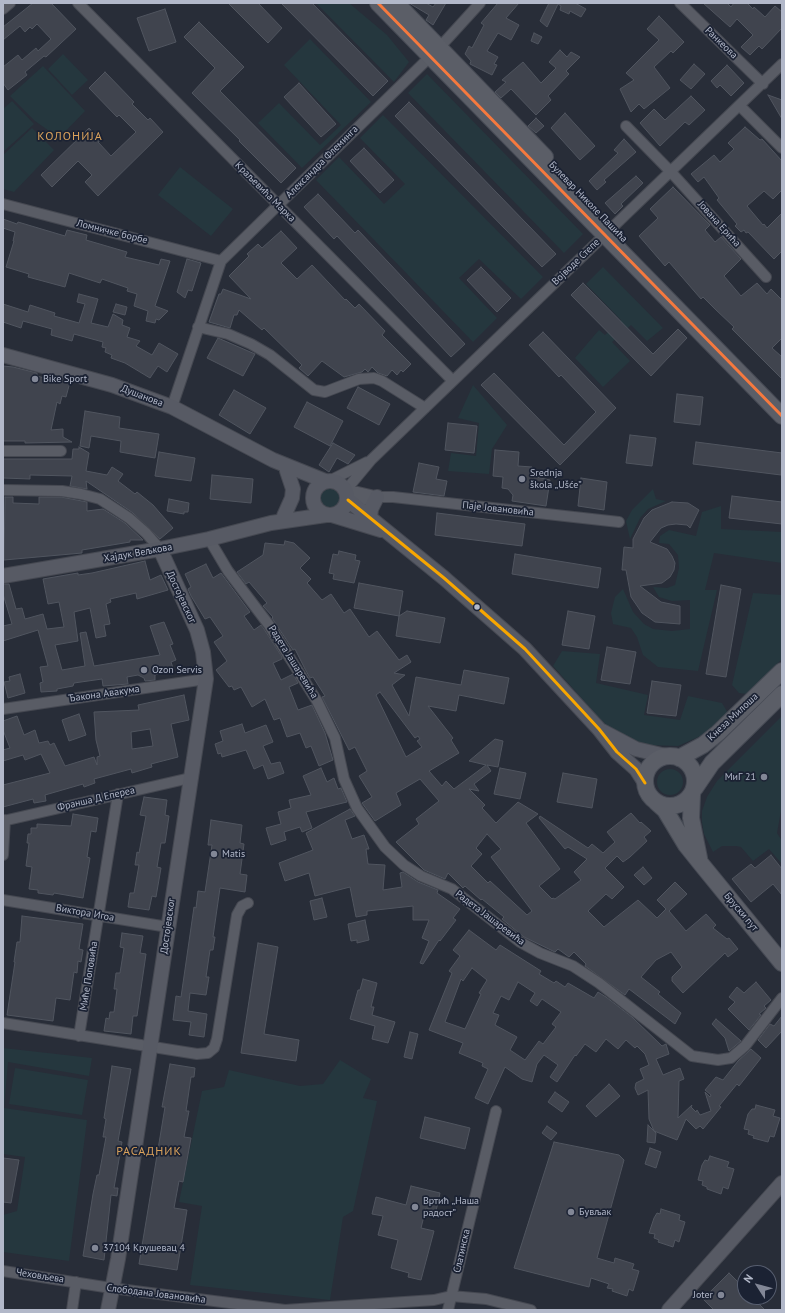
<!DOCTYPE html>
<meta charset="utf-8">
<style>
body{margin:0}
#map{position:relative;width:785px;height:1313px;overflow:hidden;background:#282d38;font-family:"PT Sans",sans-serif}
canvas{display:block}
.frame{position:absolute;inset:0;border:4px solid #b2b8c9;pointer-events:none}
.north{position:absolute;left:737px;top:1265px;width:40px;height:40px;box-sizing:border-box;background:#1b2233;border:1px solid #575e6f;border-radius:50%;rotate:306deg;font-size:11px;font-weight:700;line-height:16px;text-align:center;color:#b2b8c9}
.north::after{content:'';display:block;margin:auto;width:14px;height:18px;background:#828796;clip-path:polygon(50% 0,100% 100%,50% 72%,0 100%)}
</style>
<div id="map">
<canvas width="785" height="1313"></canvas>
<div class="frame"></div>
<div class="north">N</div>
</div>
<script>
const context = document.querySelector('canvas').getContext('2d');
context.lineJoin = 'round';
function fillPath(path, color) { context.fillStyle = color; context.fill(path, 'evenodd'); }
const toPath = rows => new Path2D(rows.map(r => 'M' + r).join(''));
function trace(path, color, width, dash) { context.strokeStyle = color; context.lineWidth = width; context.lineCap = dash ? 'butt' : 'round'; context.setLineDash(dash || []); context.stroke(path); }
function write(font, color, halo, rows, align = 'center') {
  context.font = font + ' "PT Sans",sans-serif'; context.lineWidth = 3.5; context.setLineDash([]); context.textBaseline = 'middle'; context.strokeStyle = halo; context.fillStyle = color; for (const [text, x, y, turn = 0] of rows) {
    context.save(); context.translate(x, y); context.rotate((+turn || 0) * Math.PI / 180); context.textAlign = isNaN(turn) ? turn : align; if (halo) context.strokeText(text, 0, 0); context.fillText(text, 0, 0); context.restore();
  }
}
const green = toPath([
 [316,3,349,3,387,35,409,62,394,82],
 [310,39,371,102,302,168,258,123,279,103,320,145,341,125,284,65],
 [63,54,88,80,72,95,48,69],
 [43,66,85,111,59,138,35,121,10,96],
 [427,74,583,234,564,253,408,93],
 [12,101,34,124,3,152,3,109],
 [383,115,543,277,521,299,479,259,459,278,497,318,473,342,316,180,339,157,384,204,405,184,360,138],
 [32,128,54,150,14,192,3,189,3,155],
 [180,167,233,209,211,236,158,195],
 [603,267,663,328,647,341,631,325,612,342,630,361,603,387,575,358,599,330,605,335,621,320,586,284],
 [473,385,507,425,492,449,489,474,448,471,451,453,476,456,479,423,458,418],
 '319 498a11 11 0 1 1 22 0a11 11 0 1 1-22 0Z',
 [653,489,656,499,666,501,648,509,640,518,630,539,626,521,632,510],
 [721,506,721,529,782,532,782,563,714,553,705,590,717,590,698,671,658,667,643,655,637,637,631,628,613,624,611,613,615,597,623,589,633,612,644,624,653,629,672,631,690,629,690,600,672,601,659,597,653,587,667,588,675,585,679,568,678,555,669,544,659,543,660,536,669,530,696,536,702,512],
 [753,593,782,595,782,659,747,694,739,693,732,685],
 [562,651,600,654,596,683,648,695,644,715,680,720,688,696,722,703,728,713,705,734,678,746,646,745,620,737,601,720,553,666],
 [782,716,782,805,777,833,782,841,782,864,769,849,753,861,741,847,736,846,722,846,713,852,704,834,702,822,702,811,707,797,717,781],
 '657 782a13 13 0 1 1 26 0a13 13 0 1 1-26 0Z',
 [3,1048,92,1058,89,1076,8,1062,4,1108,87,1120,69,1261,3,1252,3,1215,17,1211,25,1157,3,1154],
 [340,1060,371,1079,363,1098,377,1101,353,1211,343,1217,330,1300,190,1285,202,1206,179,1202,202,1091,224,1087,229,1070,300,1086,323,1084],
 [15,1068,88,1080,82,1115,9,1104]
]);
const building = toPath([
 [33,3,51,3,76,29,46,57,44,56,25,72,27,75,8,90,3,83,3,67,18,55,22,60,36,48,38,51,51,39,37,24,32,29,30,27,25,32,20,26,3,40,3,27,33,3],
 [228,3,258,3,282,28,268,43,228,3],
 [281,3,312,3,388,81,373,96,281,3],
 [409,3,426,3,433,7,436,3,446,3,433,25,426,20,429,15,409,3],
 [498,3,519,3,506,18,519,25,511,40,498,33,487,51,498,57,494,64,497,65,492,75,470,64,471,61,465,54,469,46,472,48,484,25,481,23,498,3],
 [549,3,575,3,586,9,581,17,570,11,569,14,560,10,561,6,558,4,547,27,540,21,549,3],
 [703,3,727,3,731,7,734,3,747,3,753,9,754,7,765,17,775,6,782,12,782,28,762,49,759,46,750,55,741,47,753,35,737,19,730,27,703,3],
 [165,9,176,42,149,51,137,18,165,9],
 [659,16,684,42,673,53,671,51,654,67,670,88,644,109,639,104,631,112,620,89,634,80,626,73,659,40,647,29,659,16],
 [199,22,244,67,220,91,296,168,281,183,239,141,240,140,192,93,215,68,184,37,199,22],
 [534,33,542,37,538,44,531,41,534,33],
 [560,50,567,57,571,52,580,57,566,71,569,74,548,96,551,100,536,115,511,89,501,98,495,92,506,82,502,80,523,62,541,83,556,68,549,62,560,50],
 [694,64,705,74,691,89,680,80,694,64],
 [727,65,744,83,731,96,720,85,717,88,711,81,727,65],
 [105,72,134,102,132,104,148,120,150,118,163,132,98,196,85,182,92,175,78,161,52,187,41,175,89,128,101,140,98,142,111,156,136,132,119,115,117,117,89,88,105,72],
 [299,83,336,124,321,137,284,97,299,83],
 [768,95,782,100,782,119,768,95],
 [691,96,705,110,689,125,685,122,660,146,640,123,654,109,665,120,691,96],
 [409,102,556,254,542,267,395,116,409,102],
 [565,113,595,146,580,160,551,128,565,113],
 [536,118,544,126,536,133,528,126,536,118],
 [745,127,760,140,762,139,782,161,782,190,773,199,764,191,747,206,763,225,764,224,767,228,782,213,782,251,774,259,748,232,746,233,744,230,741,232,735,226,737,224,717,200,719,198,704,177,698,182,691,174,714,155,720,162,734,149,728,143,745,127],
 [624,139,636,152,604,180,606,182,597,190,589,181,618,153,614,150,624,139],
 [364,148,394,180,380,193,350,161,364,148],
 [636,176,643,183,621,204,623,206,615,214,605,203,636,176],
 [673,187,710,225,705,230,715,242,721,237,741,259,724,276,741,296,757,283,767,294,771,289,782,300,782,338,772,348,782,357,782,379,732,329,734,327,715,309,703,297,701,299,669,262,665,266,639,236,658,218,650,209,673,187],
 [318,194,355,233,358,230,465,344,451,357,337,236,334,239,304,207,318,194],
 [3,219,17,224,18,222,65,236,67,230,87,235,86,240,127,252,125,257,159,265,161,259,170,261,155,306,168,311,159,320,156,319,155,323,146,321,148,311,134,306,137,294,127,291,128,288,102,279,100,283,69,273,65,287,28,277,29,274,6,267,14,241,13,241,15,232,3,228,3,219],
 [281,231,297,248,281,263,297,279,312,265,345,300,346,299,355,308,359,304,385,331,382,335,411,364,403,372,401,370,397,375,392,370,387,376,378,373,372,367,368,372,365,369,362,372,344,377,322,361,308,376,299,368,302,365,264,328,262,330,239,310,237,315,234,315,230,328,209,322,219,294,221,294,223,289,251,299,229,276,249,256,247,254,258,244,262,248,281,231],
 [187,259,201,263,192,291,188,290,185,298,177,292,187,259],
 [481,267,511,298,497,312,467,280,481,267],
 [583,283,653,354,678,329,687,338,651,376,571,295,583,283],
 [79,294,98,299,91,323,108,327,113,314,123,320,122,325,130,328,127,337,140,341,136,346,152,355,159,343,178,354,167,372,158,366,150,378,125,363,111,358,112,355,105,352,106,348,102,347,103,342,74,334,72,341,51,335,52,329,23,321,21,328,3,322,3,304,28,312,30,305,55,313,54,316,79,323,85,304,77,302,79,294],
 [116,304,127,307,125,315,113,312,116,304],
 [543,332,616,408,560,465,481,385,494,373,564,445,596,412,561,375,559,377,529,345,543,332],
 [218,338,255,354,243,376,207,358,218,338],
 [3,366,13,367,37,373,37,376,55,381,56,378,70,382,66,397,62,396,60,404,57,402,51,430,63,429,63,437,72,442,25,443,25,441,3,441,3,366],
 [358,387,390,404,379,425,347,408,358,387],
 [234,390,266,408,250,434,219,415,234,390],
 [677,394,703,397,700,425,674,422,677,394],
 [307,402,343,421,330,446,294,427,307,402],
 [85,411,120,417,119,428,159,434,155,458,120,452,121,441,91,436,89,448,80,446,85,411],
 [448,423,477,426,474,453,445,450,448,423],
 [630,435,656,438,652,466,626,463,630,435],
 [696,442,782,453,781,475,693,464,696,442],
 [333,443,355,455,348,464,337,458,329,472,319,465,333,443],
 [79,447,89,453,86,471,107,475,112,467,123,474,118,481,135,494,137,492,153,505,173,528,160,539,133,513,86,481,87,489,70,486,72,476,30,475,30,479,3,478,3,459,72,459,73,449,79,449,79,447],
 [495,450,519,452,518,466,532,467,532,472,536,477,550,480,546,506,512,501,513,495,508,489,502,488,503,477,493,476,495,450],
 [159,452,195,458,191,481,155,476,159,452],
 [419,463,439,467,436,479,447,481,444,496,413,492,419,463],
 [212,475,253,479,251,503,210,499,212,475],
 [581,478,607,482,604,510,578,506,581,478],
 [732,496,782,502,782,524,729,518,732,496],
 [5,497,13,497,13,503,39,504,39,497,61,497,87,502,87,511,103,509,125,523,143,540,130,540,130,542,82,550,82,553,4,560,5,497],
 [169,499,189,503,188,512,184,512,184,514,167,511,169,499],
 [672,502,688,503,699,510,690,528,687,525,676,524,668,525,661,528,650,542,667,549,672,556,675,563,674,570,670,577,662,583,640,586,661,602,680,606,680,624,655,622,642,613,631,597,626,570,622,570,624,547,633,548,633,539,644,518,652,510,672,502],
 [437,513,525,524,522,546,435,535,437,513],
 [285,541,294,543,310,558,300,568,311,579,307,583,322,600,331,594,344,613,350,609,369,637,377,631,399,660,407,655,411,662,394,673,405,675,392,685,409,716,416,677,461,685,464,670,509,678,504,704,459,695,456,711,428,706,453,738,451,740,459,753,429,771,442,786,446,781,454,789,486,765,469,761,495,739,503,741,498,767,487,765,491,771,474,784,479,791,469,789,485,805,482,808,496,823,518,802,538,814,526,823,560,869,539,886,552,899,553,898,555,899,581,880,574,872,587,859,568,847,565,849,539,818,540,816,588,848,592,844,603,853,615,842,607,832,631,813,640,823,641,822,651,831,644,837,647,841,630,857,623,862,617,856,605,868,624,887,612,899,606,894,588,911,604,927,638,900,657,918,666,909,657,900,675,882,687,894,669,911,686,931,706,914,716,925,713,928,727,939,729,938,738,949,728,957,725,953,683,993,672,981,672,977,682,967,671,952,656,960,641,977,660,992,658,994,681,1013,675,1024,629,989,625,995,585,966,586,964,574,952,569,957,558,949,555,952,524,937,502,919,504,917,482,899,481,900,465,886,463,888,448,873,445,879,424,870,396,842,419,824,416,819,439,801,420,779,396,793,401,805,375,821,362,803,372,797,359,776,367,771,355,747,349,750,322,697,325,696,313,677,310,678,305,669,295,649,293,650,272,618,273,617,263,606,267,603,249,582,246,584,237,572,263,555,265,543,284,545,285,541],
 [380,692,415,738,418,736,420,739,417,741,422,747,406,757,376,695,380,692],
 [487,834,501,849,491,857,532,911,527,915,490,881,488,883,471,866,482,854,476,848,487,834],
 [339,551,356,555,355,560,360,561,354,583,333,579,334,574,329,573,333,554,338,555,339,551],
 [515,554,601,568,598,588,512,574,515,554],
 [145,561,150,580,161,575,168,590,137,599,136,593,110,599,111,602,106,604,110,624,104,625,106,636,96,638,90,608,74,612,78,641,55,645,62,670,85,666,80,633,86,632,94,666,160,655,150,626,164,622,173,644,170,645,176,660,171,662,173,668,155,675,155,680,145,681,144,678,138,675,127,677,128,684,103,686,102,679,74,683,73,686,57,689,57,691,41,692,40,683,43,682,40,667,48,666,38,630,3,641,3,626,12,624,3,594,3,584,9,584,16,609,22,608,25,619,43,614,47,629,64,627,59,602,48,604,43,579,78,573,78,575,92,573,145,561],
 [206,564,213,578,221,573,250,612,244,616,254,630,261,625,264,629,282,657,282,659,273,663,281,680,293,674,298,683,289,687,298,710,312,705,325,733,333,760,319,766,311,746,306,748,300,733,287,737,280,718,274,720,265,699,252,707,241,687,234,690,232,686,229,687,216,670,227,661,214,642,223,636,210,617,205,619,191,596,188,589,191,587,185,574,206,564],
 [359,583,403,591,399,616,354,608,359,583],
 [721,585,741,589,726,677,706,674,721,585],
 [407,611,445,618,440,643,396,636,399,616,407,611],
 [568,611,595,616,589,649,562,645,568,611],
 [607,647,636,652,630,684,601,680,607,647],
 [20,674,25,693,8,698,4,682,10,681,9,677,20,674],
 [652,681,681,685,676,716,647,713,652,681],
 [184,695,189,720,171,724,178,757,151,764,152,767,132,773,131,769,94,779,95,783,84,787,83,784,45,795,46,801,34,803,33,799,3,807,3,785,50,773,41,754,25,760,23,755,3,761,3,750,10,748,3,730,3,721,17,716,24,735,35,730,39,743,48,741,50,745,54,743,65,766,94,757,97,765,97,757,100,756,96,740,94,712,139,710,138,705,184,695],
 [150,729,153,746,132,749,131,732,150,729],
 [79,714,86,735,69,741,62,720,79,714],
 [242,724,245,733,266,725,273,742,263,746,271,764,280,762,284,773,268,779,263,765,254,769,246,750,222,757,221,753,218,754,215,744,223,741,220,731,242,724],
 [321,768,327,782,334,778,338,789,341,788,347,802,306,812,312,828,302,832,300,827,284,832,286,840,271,845,266,828,281,824,278,812,291,808,289,800,311,795,303,776,321,768],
 [500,768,526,773,520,799,494,794,500,768],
 [563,773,597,779,592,808,557,802,563,773],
 [144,797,167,800,165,815,169,816,165,843,161,843,157,867,161,868,156,897,152,896,149,910,128,907,130,893,134,893,139,865,135,865,137,852,139,853,146,816,140,815,144,797],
 [350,809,355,816,345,820,352,839,364,835,369,849,366,849,368,864,385,865,383,890,402,887,400,873,403,872,418,882,438,890,437,893,460,909,453,918,456,920,440,941,439,940,423,964,420,963,429,941,422,938,429,920,413,920,413,906,367,911,367,915,356,917,350,887,315,896,309,873,285,881,279,863,313,850,306,833,350,809],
 [73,814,98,818,96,832,91,831,87,857,90,858,83,898,54,893,53,895,38,893,38,890,29,889,32,867,26,866,29,843,27,843,28,834,31,834,31,828,37,828,37,824,71,826,73,814],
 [211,820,242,825,240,843,244,844,240,874,247,875,245,892,220,888,213,937,215,937,213,950,210,950,206,977,209,977,206,995,190,993,188,1011,207,1014,204,1037,189,1035,191,1022,173,1020,176,996,181,997,194,907,196,908,198,891,205,892,212,845,208,845,211,820],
 [771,855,782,869,782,895,773,884,751,902,732,879,751,864,755,868,771,855],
 [643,867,652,878,644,885,634,875,643,867],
 [322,898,327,917,314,920,310,901,322,898],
 [22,916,83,924,79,949,83,950,81,962,78,961,77,973,74,972,70,1000,56,998,53,1021,7,1015,15,962,14,962,17,942,20,942,22,916],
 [365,920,369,940,357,943,357,940,351,941,348,924,365,920],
 [469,930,496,950,500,945,541,971,539,974,554,983,556,981,565,987,568,983,594,998,598,992,606,997,632,1017,662,1046,666,1044,669,1054,656,1059,663,1075,680,1068,684,1079,679,1081,678,1118,692,1105,691,1107,696,1112,697,1110,700,1115,711,1111,705,1092,710,1097,711,1095,705,1090,716,1077,723,1080,738,1061,751,1049,761,1058,739,1086,737,1084,719,1106,721,1107,703,1129,700,1126,696,1129,686,1119,677,1140,654,1131,649,1119,648,1090,638,1095,635,1088,636,1083,644,1079,640,1069,649,1065,645,1054,637,1046,635,1048,626,1040,618,1049,606,1039,596,1052,585,1044,576,1056,575,1055,557,1082,550,1077,558,1065,544,1055,537,1064,532,1082,522,1079,505,1067,488,1104,475,1098,488,1069,482,1066,483,1063,459,1053,463,1043,429,1030,452,973,449,971,460,956,453,950,469,930],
 [472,968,487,980,479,993,481,994,465,1029,445,1022,461,979,463,981,472,968],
 [518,982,535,993,530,1001,537,1006,542,999,561,1012,552,1024,556,1027,543,1044,539,1041,525,1060,510,1050,517,1037,495,1025,499,1015,493,1013,501,996,509,1000,518,982],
 [122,933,143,936,140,953,146,954,137,1016,133,1016,131,1034,104,1031,106,1018,109,1019,110,1012,114,1012,117,989,114,989,116,973,120,973,124,948,120,947,122,933],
 [258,943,278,947,264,1034,299,1040,296,1061,241,1053,258,943],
 [363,979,377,983,371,1007,374,1007,372,1015,395,1022,388,1043,372,1039,375,1026,350,1019,358,990,360,990,363,979],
 [756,982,771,1000,764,1006,766,1008,759,1014,761,1015,749,1030,728,1009,735,1002,729,997,737,987,744,993,756,982],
 [782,1016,782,1031,766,1048,758,1040,770,1024,774,1026,782,1016],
 [716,1019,741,1041,729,1051,725,1038,712,1024,716,1019],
 [410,1032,418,1034,412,1059,404,1057,410,1032],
 [170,1064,195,1068,194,1077,191,1077,186,1111,189,1111,184,1137,191,1138,183,1182,179,1181,174,1208,187,1210,177,1270,139,1264,165,1107,162,1107,170,1064],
 [112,1066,131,1069,118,1141,122,1142,114,1188,118,1188,117,1196,111,1195,104,1260,83,1256,93,1194,97,1175,99,1175,106,1137,103,1137,106,1119,104,1118,112,1066],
 [609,1084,620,1096,596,1117,586,1106,609,1084],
 [555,1092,569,1102,562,1112,548,1102,555,1092],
 [756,1105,775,1110,773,1116,780,1118,774,1137,770,1136,768,1142,753,1138,754,1136,748,1134,749,1130,744,1129,748,1114,752,1109,755,1109,756,1105],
 [425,1117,470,1128,465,1149,420,1138,425,1117],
 [648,1125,656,1133,655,1143,647,1142,648,1125],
 [547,1126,557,1133,551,1140,542,1133,547,1126],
 [554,1142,619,1155,624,1160,597,1258,614,1263,615,1258,634,1264,632,1269,639,1271,633,1291,629,1289,627,1296,612,1291,613,1289,607,1288,609,1284,591,1278,589,1287,514,1268,554,1142],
 [650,1148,661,1152,656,1168,645,1164,650,1148],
 [710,1156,729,1162,727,1167,734,1169,728,1189,723,1187,721,1194,707,1189,707,1187,702,1185,703,1181,698,1180,702,1165,705,1160,708,1161,710,1156],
 [3,1158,19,1160,11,1203,3,1202,3,1158],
 [411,1186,440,1193,436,1211,426,1208,421,1228,434,1231,421,1280,408,1277,409,1273,391,1268,398,1240,378,1235,383,1216,372,1214,376,1197,406,1205,411,1186],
 [661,1209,680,1215,679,1220,685,1222,679,1242,675,1240,673,1247,658,1242,659,1240,654,1238,655,1234,649,1233,654,1218,657,1213,660,1214,661,1209],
 [729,1273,745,1289,745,1297,752,1297,765,1310,714,1310,703,1299,729,1273]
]);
const street = toPath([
 [78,3,453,381],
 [680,3,763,84],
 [3,9,10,3],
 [740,106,782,148],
 [626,126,671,172,766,277],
 [3,204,221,261],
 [198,327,228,334,251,344,270,355,314,390,325,392,359,379,374,378,382,381,425,408],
 [172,407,221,261,439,48,480,3],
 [3,451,61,451],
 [331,480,367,462],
 [3,490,62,491,81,494,100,499,129,518,146,533,160,549],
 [346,490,371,460,782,64],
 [347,492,358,492,375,496],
 [348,497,362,500,377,497,393,497,619,522],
 [209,539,228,571,269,625,317,701,335,738,344,779,357,808,385,847,404,865,421,876,452,889,520,942,540,953,573,966,599,983,692,1056,718,1060,731,1058,745,1046,782,998],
 [3,709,206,679],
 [3,821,190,778],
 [3,855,5,820],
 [3,900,168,927],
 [3,1023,197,1054,208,1053,214,1048,217,1039,237,915,242,906,248,903],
 [79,1036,118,794],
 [3,1271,111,1288,285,1310,434,1300,451,1296,486,1299,531,1310],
 [72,1310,76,1282],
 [448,1310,496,1111]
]);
const secondary = toPath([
 [3,355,112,385,172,407,273,460,325,481],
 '313 498a17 17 0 1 1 34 0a17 17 0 1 1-34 0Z',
 [348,500,444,578,525,649,599,729,617,752,636,769,645,783],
 [332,515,381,530],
 [284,516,292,498,293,489,287,471],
 [370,518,371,509,377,497],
 [3,576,160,549,209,539,271,523,326,515],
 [602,731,636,749,666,756],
 [108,1310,118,1259,206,679,203,652,197,630,160,549],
 [669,1310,782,1183]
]);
const primary = toPath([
 [378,3,782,416],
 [396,3,545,157],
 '645 781a25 25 0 1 1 50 0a25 25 0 1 1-50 0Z',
 [679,758,703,745,718,733,782,671],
 [695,788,712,763,782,694],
 [692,795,691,818,699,858],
 [656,802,665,810,686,845,702,865,782,963]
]);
const bus1 = toPath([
 [348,500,444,578,525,649,599,729,617,752,636,769,645,783]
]);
const bus2 = toPath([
 [378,3,782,416]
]);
const markers = [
 [35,379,4,"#828796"],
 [522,479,4,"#828796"],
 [477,607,3.5,"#b2b8c9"],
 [144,670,4,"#828796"],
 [764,777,4,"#828796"],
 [214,854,4,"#828796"],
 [415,1207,4,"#828796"],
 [571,1212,4,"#828796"],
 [95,1248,4,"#828796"],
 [721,1295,4,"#828796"]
];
const streetNames = [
 ["Ранкеова",721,43,44],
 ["Александра Флеминга",322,162,-45],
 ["Краљевића Марка",265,192,45],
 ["Булевар Николе Пашића",588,202,46],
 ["Јована Ерића",719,224,48],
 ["Ломничке борбе",112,232,14],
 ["Војводе Степе",576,262,-44],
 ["Душанова",142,396,21],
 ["Паје Јовановића",498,509,6],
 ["Хајдук Вељкова",138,553,-10],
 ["Достојевског",181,597,65],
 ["Радета Јашаревића",293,662,58],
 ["Ђакона Авакума",104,694,-8],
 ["Кнеза Милоша",733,717,-43],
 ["Франша Д Епереа",96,799,-13],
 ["Бруски пут",741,912,50],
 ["Виктора Игоа",85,913,10],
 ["Радета Јашаревића",490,918,37],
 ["Достојевског",168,926,-82],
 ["Миће Поповића",89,976,-81],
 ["Слатинска",462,1251,-77],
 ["Чеховљева",40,1276,9],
 ["Слободана Јовановића",156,1294,7]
];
const poiNames = [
 ["Bike Sport",43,379],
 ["Srednja",530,473],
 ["škola „Ušće”",530,485],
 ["Ozon Servis",152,670],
 ["МиГ 21",756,777,"right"],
 ["Matis",222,854],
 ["Вртић „Наша",423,1201],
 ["радост”",423,1213],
 ["Бувљак",579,1212],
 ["37104 Крушевац 4",103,1248],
 ["Joter",713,1295,"right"]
];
const quarterNames = [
 ["КОЛОНИЈА",70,137],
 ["РАСАДНИК",149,1152]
];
fillPath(green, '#25373e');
fillPath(building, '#40444e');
trace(building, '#50555f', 1);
trace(street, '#454851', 12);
trace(secondary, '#454851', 16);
trace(primary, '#464a54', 18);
trace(street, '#595c65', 10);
trace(secondary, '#575a64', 14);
trace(primary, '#5b5e67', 16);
trace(bus1, '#f7a600', 3);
trace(bus2, '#f6793e', 3);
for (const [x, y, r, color] of markers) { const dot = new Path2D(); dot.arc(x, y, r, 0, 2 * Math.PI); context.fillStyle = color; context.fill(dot); trace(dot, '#1b2233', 1.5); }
write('10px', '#b2b8c9', '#1b2233', streetNames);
write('10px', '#b2b8c9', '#1b2233', poiNames, 'left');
context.letterSpacing = '1px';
write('12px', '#dba25b', '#1b2233', quarterNames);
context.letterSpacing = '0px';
</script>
